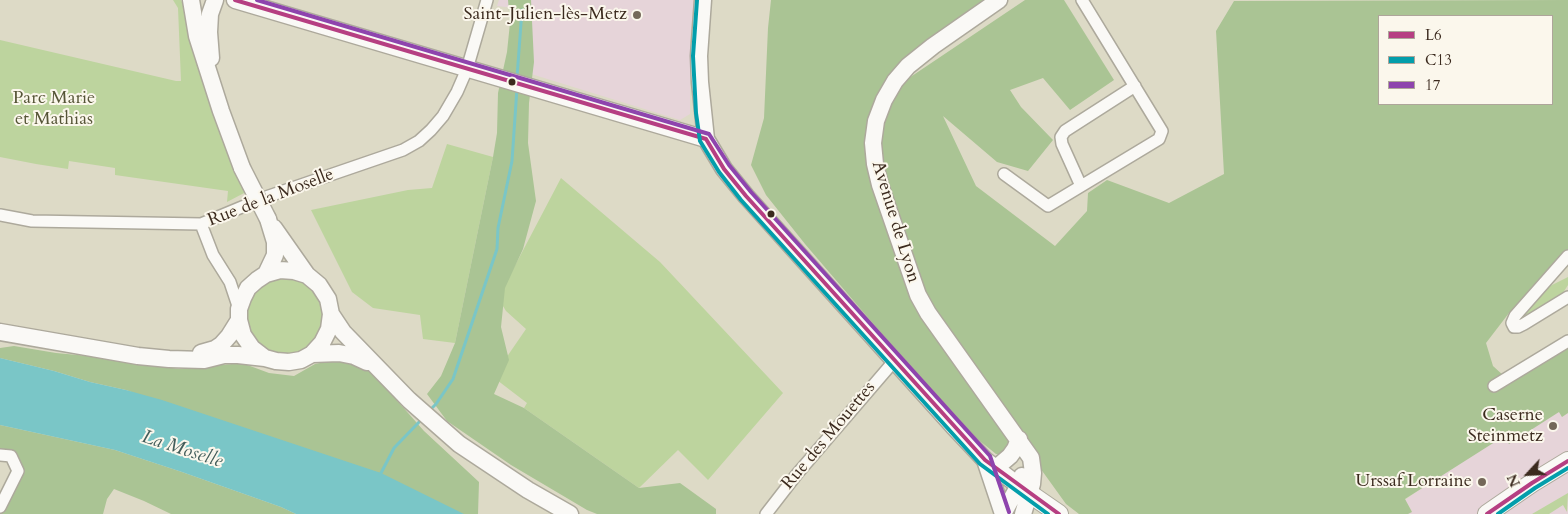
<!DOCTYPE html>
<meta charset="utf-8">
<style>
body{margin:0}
#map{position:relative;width:1568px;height:514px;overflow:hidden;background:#dddac6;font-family:Cardo,serif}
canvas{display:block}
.legend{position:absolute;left:1378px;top:15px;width:175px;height:90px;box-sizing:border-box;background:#fbf7ec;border:1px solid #aea59a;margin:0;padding:6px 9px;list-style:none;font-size:15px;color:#3b2a1e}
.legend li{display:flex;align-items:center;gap:10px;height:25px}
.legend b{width:25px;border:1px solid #aea59a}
.north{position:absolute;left:1503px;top:449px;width:50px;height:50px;-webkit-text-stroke:4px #fbf7ec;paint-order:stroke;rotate:245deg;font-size:14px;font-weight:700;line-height:20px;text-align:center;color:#3b2a1e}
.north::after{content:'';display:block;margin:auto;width:18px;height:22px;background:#3b2a1e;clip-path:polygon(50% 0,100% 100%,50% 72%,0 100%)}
</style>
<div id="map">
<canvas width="1568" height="514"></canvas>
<ul class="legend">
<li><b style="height:6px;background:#b63f82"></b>L6</li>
<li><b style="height:6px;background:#039eab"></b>C13</li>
<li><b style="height:6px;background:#8e44ad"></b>17</li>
</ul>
<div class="north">N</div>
</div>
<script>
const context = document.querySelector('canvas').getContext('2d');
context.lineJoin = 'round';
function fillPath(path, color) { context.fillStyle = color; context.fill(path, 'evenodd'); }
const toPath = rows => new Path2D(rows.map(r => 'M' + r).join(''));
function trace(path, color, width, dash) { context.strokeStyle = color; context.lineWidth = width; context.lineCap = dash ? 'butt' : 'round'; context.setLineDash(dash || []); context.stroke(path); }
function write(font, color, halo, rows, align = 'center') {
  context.font = font + ' Cardo,serif'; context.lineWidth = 4; context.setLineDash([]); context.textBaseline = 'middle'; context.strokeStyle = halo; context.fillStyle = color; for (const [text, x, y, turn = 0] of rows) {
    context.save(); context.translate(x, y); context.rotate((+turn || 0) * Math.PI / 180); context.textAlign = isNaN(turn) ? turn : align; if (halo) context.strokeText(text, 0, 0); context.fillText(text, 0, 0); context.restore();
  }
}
const built = toPath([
 [499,0,694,0,690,40,690,114,680,120,528,73,532,10,497,6],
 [1559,412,1562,417,1568,413,1568,514,1408,514,1412,511,1405,500,1502,431]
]);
const green = toPath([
 [173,0,181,0,187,12,246,192,227,202,228,191,115,175,115,168,69,161,68,169,36,164,0,157,0,40,176,81,181,81,178,8],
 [447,144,493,157,455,343,423,339,420,315,373,308,352,292,311,210,408,190,432,188],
 [561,178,660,262,783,393,708,480,678,450,639,488,524,408,527,403,493,377,526,329,506,311,498,298],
 [1568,277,1568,285,1561,296,1520,320,1519,318,1550,286],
 '246 316a39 39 0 1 1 78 0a39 39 0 1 1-78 0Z',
 [1568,493,1567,512,1563,505,1549,514,1532,514]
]);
const forest = toPath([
 [508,0,531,0,534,62,529,103,528,143,536,201,523,249,505,288,501,327,509,360,494,394,524,408,639,488,680,483,716,509,716,514,597,514,587,510,511,465,447,421,427,394,441,376,455,343,493,157,497,133,498,93,507,52,510,23],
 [771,0,986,0,900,84,1025,0,1064,0,1114,80,1070,110,1043,78,1010,90,1021,107,1053,140,1028,171,997,162,943,116,976,186,1055,246,1087,211,1088,193,1107,180,1169,203,1224,174,1216,31,1234,1,1568,0,1568,249,1509,313,1486,343,1493,366,1504,376,1568,337,1568,413,1562,417,1559,412,1509,444,1504,436,1498,440,1405,499,1412,512,1408,514,1079,514,1066,504,1030,454,996,454,975,437,936,397,805,244,766,195,751,165,764,118,768,28],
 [1379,16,1552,16,1552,104,1379,104],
 [14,346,56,353,99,357,179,369,242,363,269,373,294,376,315,364,345,358,371,371,424,431,479,482,478,514,463,514,126,390,90,382,54,371,0,358,0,348],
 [0,425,115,450,182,472,281,507,296,514,171,514,144,501,114,489,107,499,103,514,0,514,0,501,12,478,11,461,0,448]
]);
const water = toPath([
 [0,358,54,371,90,382,126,390,162,400,381,473,464,514,296,514,281,507,182,472,115,450,0,425]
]);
const stream = toPath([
 [517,77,522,10],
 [430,410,436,404,453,379,497,249,498,228,512,161,517,88],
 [380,475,394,448,422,419]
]);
const street = toPath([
 [1004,174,1048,206,1159,139,1162,131,1082,0],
 [1081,186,1062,144,1061,137,1065,131,1135,86],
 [0,215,32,221,201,224,266,197,403,150,419,141,431,130,443,116,457,92,467,69,487,0],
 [201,224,213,255,230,282,239,309],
 [1568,256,1515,316,1512,323,1514,327,1518,327,1524,324,1568,297],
 [1494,386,1568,341],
 [0,455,11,456,18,471,0,507],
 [766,514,797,474,895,360]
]);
const secondary = toPath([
 [191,0,197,36,221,111,242,168],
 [235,0,706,139,724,169,746,196,953,426,985,460,1030,494],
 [703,0,699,56,700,82,706,139],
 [999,0,933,46,908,66,895,81,884,100,876,121,873,143,875,164,880,185,918,295,928,313,1031,458,1033,473,1032,484,1023,514],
 [211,58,209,32,210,14,215,0],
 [274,228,307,275],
 [266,274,280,270,294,271,307,275,319,285,328,299,331,314,329,329,322,343,312,354,301,360,289,362,276,361,265,358,252,348,243,335,239,320,239,309,243,298,248,288,257,280,266,274,275,255,275,242,268,219],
 [331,314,343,332,409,400,459,444,528,490,570,514],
 [0,332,138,356,169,359,204,360,224,355,238,355,265,358],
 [201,353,215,349,221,345,229,336,239,320],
 [312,354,339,353,354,356,367,362],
 [985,460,1003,514],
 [996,468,1010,456,1015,449,1019,439],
 [1003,514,1019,485,1022,476]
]);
const primary = toPath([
 [1030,494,1059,514],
 [1487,514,1532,483,1568,461]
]);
const secondaryBridge = toPath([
 [242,168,268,219]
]);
const bus1 = toPath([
 [235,0,706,139,724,169,746,196,985,460,1059,514],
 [1487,514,1532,483,1568,461]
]);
const bus2 = toPath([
 [697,0,693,56,696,113,700,141,719,172,741,200,980,464,1048,514],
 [1498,514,1535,488,1568,468]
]);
const bus3 = toPath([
 [257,0,709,134,729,165,751,192,990,456,1009,512]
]);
const markers = [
 [637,15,5,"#746859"],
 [512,82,4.5,"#3b2a1e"],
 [771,214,4.5,"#3b2a1e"],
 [1553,426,5,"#746859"],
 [1482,482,5,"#746859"]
];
const poiNames = [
 ["Saint-Julien-lès-Metz",627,15],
 ["Caserne",1543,416],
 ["Steinmetz",1543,437],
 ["Urssaf Lorraine",1472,482]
];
const parkNames = [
 ["Parc Marie",54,99],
 ["et Mathias",54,120]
];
const streetNames = [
 ["Rue de la Moselle",271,198,-21],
 ["Avenue de Lyon",895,222,73],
 ["Rue des Mouettes",829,436,-50]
];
const waterNames = [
 ["La Moselle",182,450,18]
];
fillPath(built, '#e6d4d9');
fillPath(green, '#bdd49e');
fillPath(forest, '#aac494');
fillPath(water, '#7ac6c7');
trace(stream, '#7ac6c7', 3);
trace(street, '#ada99c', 14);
trace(secondary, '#ada99c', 19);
trace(primary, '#ada99c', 20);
trace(street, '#faf9f6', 11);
trace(secondary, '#faf9f6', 16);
trace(primary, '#faf9f6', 18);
trace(secondaryBridge, '#ada99c', 19, []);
trace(secondaryBridge, '#faf9f6', 16);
trace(bus1, '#b63f82', 4);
trace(bus2, '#039eab', 4);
trace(bus3, '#8e44ad', 4);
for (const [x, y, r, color] of markers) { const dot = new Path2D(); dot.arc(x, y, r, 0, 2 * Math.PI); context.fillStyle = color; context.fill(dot); trace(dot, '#fbf7ec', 2); }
write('18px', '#3b2a1e', '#fbf7ec', poiNames, 'right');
write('18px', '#555436', '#fbf7ec', parkNames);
write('18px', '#3b2a1e', '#fbf7ec', streetNames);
write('italic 19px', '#425d5a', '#fbf7ec', waterNames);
</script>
